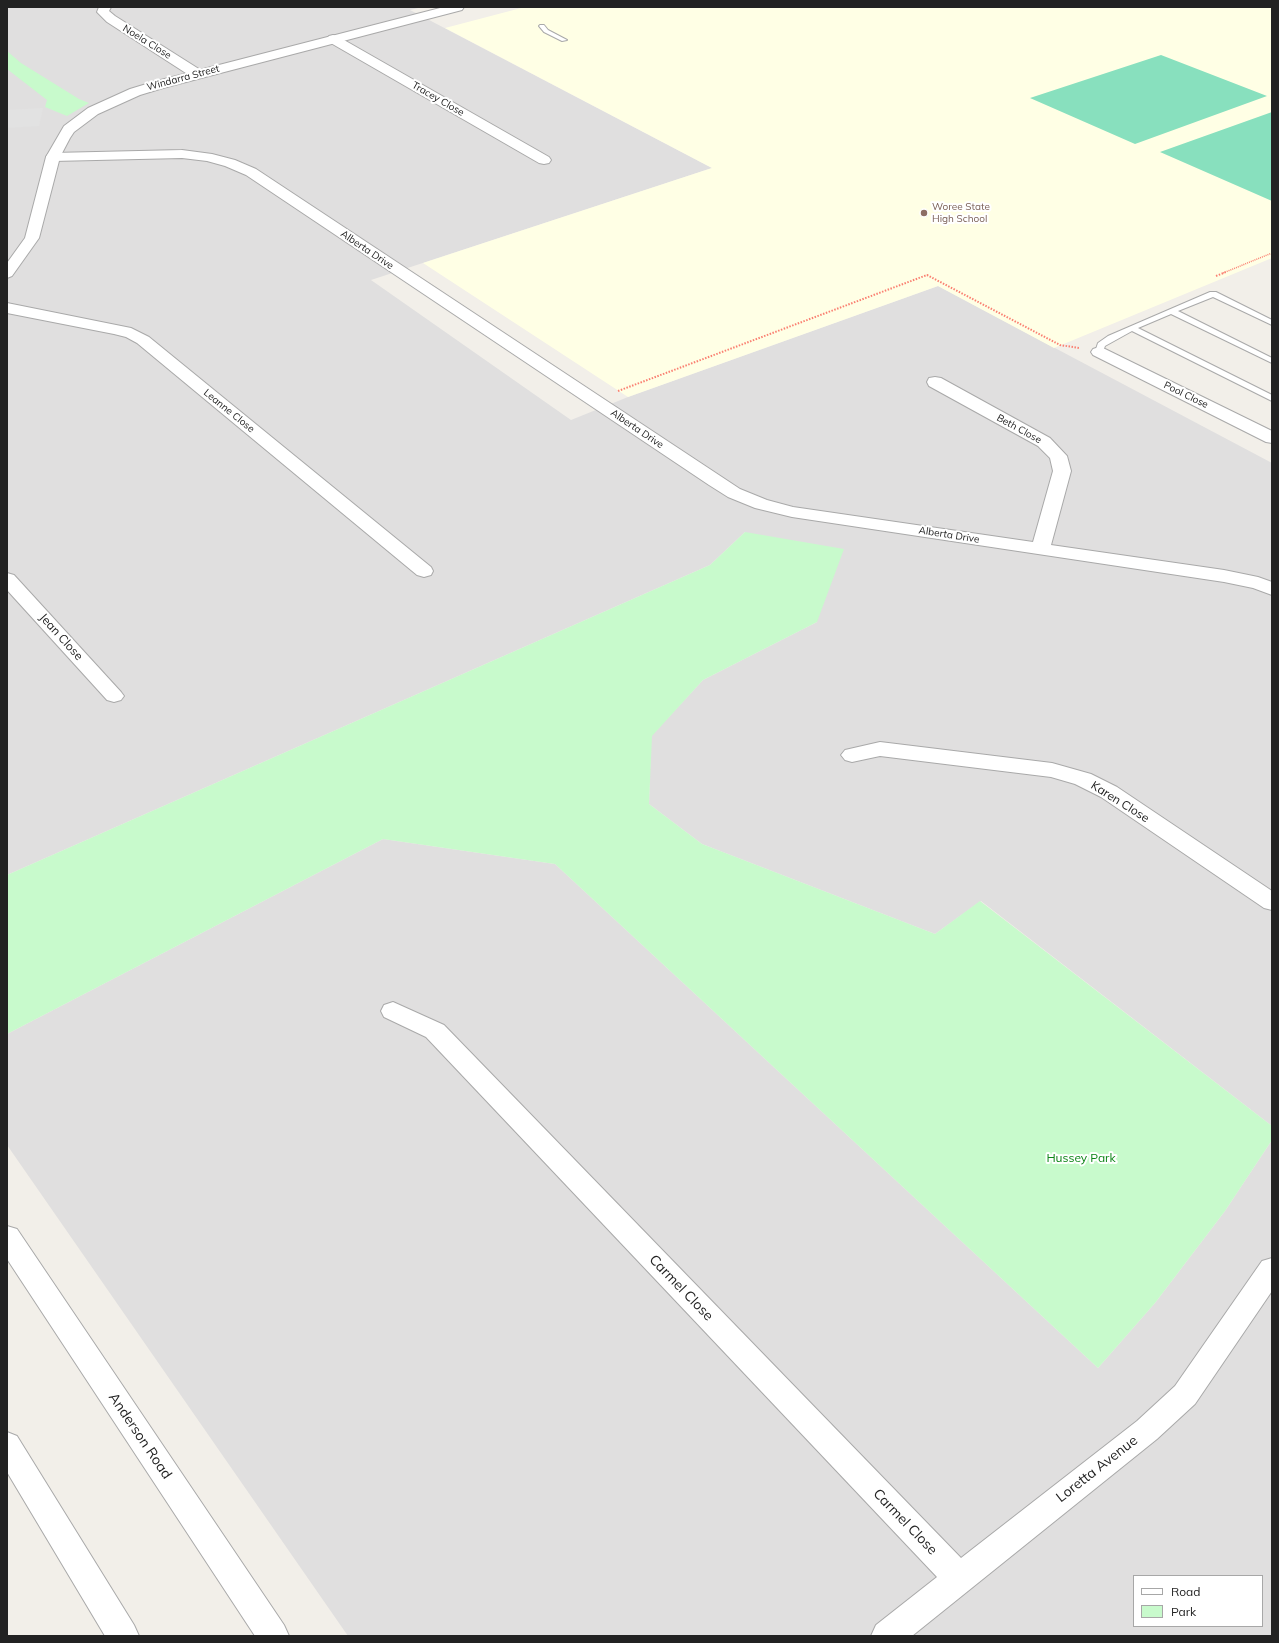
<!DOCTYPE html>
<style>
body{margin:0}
#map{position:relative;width:1279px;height:1643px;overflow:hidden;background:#f2efe9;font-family:Mulish,sans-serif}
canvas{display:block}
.frame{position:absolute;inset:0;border:8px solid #222;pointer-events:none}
.legend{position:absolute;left:1133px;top:1575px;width:130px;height:52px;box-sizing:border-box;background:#fff;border:1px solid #a7a7a7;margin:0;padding:5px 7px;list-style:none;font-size:12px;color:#222}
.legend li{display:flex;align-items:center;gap:8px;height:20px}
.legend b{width:20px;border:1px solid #a7a7a7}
</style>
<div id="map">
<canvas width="1279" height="1643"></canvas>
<div class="frame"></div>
<ul class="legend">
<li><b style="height:5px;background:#fff"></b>Road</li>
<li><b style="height:11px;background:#c8facc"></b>Park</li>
</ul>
</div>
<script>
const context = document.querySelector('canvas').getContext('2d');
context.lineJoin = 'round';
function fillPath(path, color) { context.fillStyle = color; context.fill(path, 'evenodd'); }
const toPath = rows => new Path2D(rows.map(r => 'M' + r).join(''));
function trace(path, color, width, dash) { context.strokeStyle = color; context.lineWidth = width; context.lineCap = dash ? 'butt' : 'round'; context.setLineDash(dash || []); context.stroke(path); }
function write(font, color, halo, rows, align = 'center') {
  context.font = font + ' Mulish,sans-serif'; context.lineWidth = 4; context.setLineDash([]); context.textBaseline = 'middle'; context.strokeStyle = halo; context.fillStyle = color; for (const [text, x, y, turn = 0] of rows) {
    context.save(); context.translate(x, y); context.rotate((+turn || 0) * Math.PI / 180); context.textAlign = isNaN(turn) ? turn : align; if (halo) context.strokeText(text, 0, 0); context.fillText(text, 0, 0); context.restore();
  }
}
const residential = toPath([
 [7,7,422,7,410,10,712,168,371,280,571,420,628,397,938,286,1272,463,1272,1126,981,901,935,934,702,844,649,804,651,736,703,680,817,622,745,532,710,565,7,875],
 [383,839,555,864,1098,1368,1155,1303,1225,1211,1272,1140,1272,1636,348,1636,7,1145,7,1034],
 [1134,1576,1262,1576,1262,1626,1134,1626]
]);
const education = toPath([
 [525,7,1272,7,1272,258,1054,348,938,286,628,397,423,263,712,168,445,28]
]);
const park = toPath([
 [7,51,21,63,79,99,89,103,67,116,45,107,47,100,7,69],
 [745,532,844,549,817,622,703,680,652,736,649,804,702,844,935,934,980,901,1272,1126,1272,1140,1225,1211,1155,1303,1098,1368,555,864,383,839,7,1034,7,875,710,565]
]);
const pitch = toPath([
 [1161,55,1267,96,1135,144,1030,98],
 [1272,112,1272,201,1160,152]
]);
const parking = toPath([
 [43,108,39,126,7,128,7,110]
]);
const pathFar1 = toPath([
 [1223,273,1272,253]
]);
const path = toPath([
 [1216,276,1226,272],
 [618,391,927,275,1060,345,1079,348]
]);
const service = toPath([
 [540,25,544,25,548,30,567,40,562,41,544,32,539,26,540,25],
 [1210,292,1216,292,1272,320,1272,325,1213,297,1178,311,1272,358,1272,363,1171,314,1138,328,1272,395,1272,401,1132,331,1105,346,1102,354,1099,354,1095,352,1098,343,1108,336,1210,292]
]);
const minor = toPath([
 [99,7,111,7,109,11,115,16,202,71,203,74,202,77,192,77,107,22,97,12,99,7],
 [333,35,337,36,549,157,551,160,549,163,544,164,539,163,329,42,327,39,329,36,333,35],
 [182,150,212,154,235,160,256,169,740,489,767,500,793,507,1033,542,1053,471,1050,458,1038,446,929,386,927,382,929,378,935,377,941,378,1050,438,1067,456,1071,471,1051,545,1224,570,1258,577,1272,582,1272,595,1253,588,1224,582,792,517,755,508,728,497,709,485,246,175,225,166,207,161,182,158,53,161,48,160,46,157,48,154,53,153,182,150],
 [7,303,131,328,149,337,431,567,433,571,431,575,424,577,417,575,137,343,126,337,114,334,7,313,7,303],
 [1099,347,1105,349,1272,431,1272,443,1266,442,1093,355,1091,352,1093,349,1099,347],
 [7,573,14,575,121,692,124,696,121,700,114,702,107,700,7,590,7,573],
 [880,742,1052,763,1091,774,1117,787,1272,891,1272,910,1264,908,1101,797,1075,784,1051,777,880,756,852,762,845,760,841,755,845,750,880,742],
 [393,1002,444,1025,961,1558,1137,1421,1175,1386,1262,1261,1272,1258,1272,1291,1195,1404,1157,1439,912,1636,871,1636,876,1625,937,1577,426,1037,384,1017,381,1011,384,1005,393,1002]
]);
const tertiary = toPath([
 [444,7,464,7,462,10,163,88,140,95,98,114,74,132,70,138,60,157,39,238,12,276,7,278,7,263,25,238,46,157,64,126,88,108,130,89,153,82,444,7],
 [7,1226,17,1229,284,1625,289,1636,255,1636,7,1259,7,1226],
 [7,1432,17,1436,134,1625,139,1636,105,1636,7,1472,7,1432]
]);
const markers = [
 [924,213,4,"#8d6e63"]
];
const farStreetnames = [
 ["Noela Close",147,42,32],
 ["Windarra Street",183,78,-15],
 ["Tracey Close",438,99,30],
 ["Alberta Drive",367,250,34],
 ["Pool Close",1186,395,26],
 ["Leanne Close",229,411,39],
 ["Alberta Drive",637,429,34],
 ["Beth Close",1019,429,29],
 ["Alberta Drive",949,535,9]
];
const farEducationnames = [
 ["Woree State",932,207],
 ["High School",932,219]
];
const streetNames = [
 ["Jean Close",61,637,48],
 ["Karen Close",1120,802,32]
];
const parkNames = [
 ["Hussey Park",1081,1158]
];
const nearStreetnames = [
 ["Carmel Close",681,1288,46],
 ["Anderson Road",140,1436,56],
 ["Loretta Avenue",1097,1469,-38],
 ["Carmel Close",905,1522,46]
];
fillPath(residential, '#e0dfdf');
fillPath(education, '#ffffe5');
fillPath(park, '#c8facc');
fillPath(pitch, '#88e0be');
fillPath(parking, '#e2e2e2');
trace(service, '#a9a9a9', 2);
trace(minor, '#a9a9a9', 2);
trace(tertiary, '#a9a9a9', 2);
trace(pathFar1, '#fa8072', 1.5, [1, 1]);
trace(path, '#fa8072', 2, [1.5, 1.5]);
fillPath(service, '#fff');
fillPath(minor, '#fff');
fillPath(tertiary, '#fff');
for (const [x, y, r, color] of markers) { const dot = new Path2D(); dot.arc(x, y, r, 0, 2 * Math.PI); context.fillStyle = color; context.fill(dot); trace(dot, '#fff', 1.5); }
write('10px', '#222', '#fff', farStreetnames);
write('10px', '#785e54', '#fff', farEducationnames, 'left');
write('12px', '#222', '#fff', streetNames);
write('12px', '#0c8416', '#fff', parkNames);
write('14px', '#222', '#fff', nearStreetnames);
</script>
